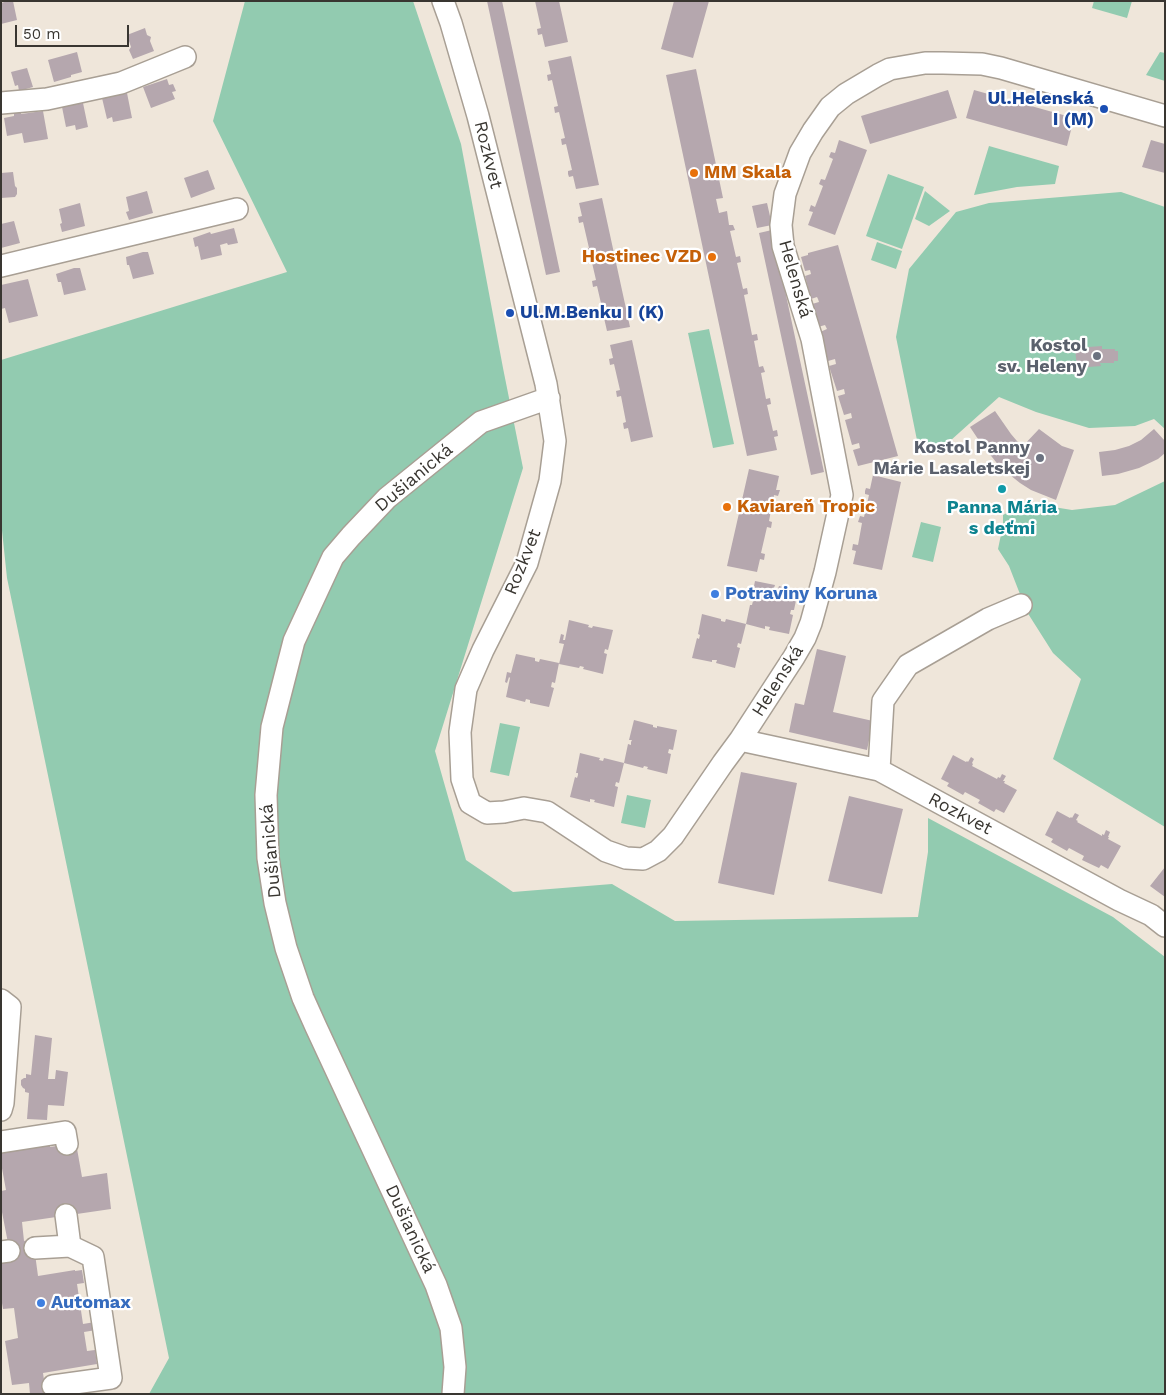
<!DOCTYPE html>
<meta charset="utf-8">
<style>
body{margin:0}
#map{position:relative;width:1166px;height:1395px;overflow:hidden;background:#efe6da;font-family:"Work Sans",sans-serif}
canvas{display:block}
.frame{position:absolute;inset:0;border:2px solid #393631;pointer-events:none}
.scale{position:absolute;left:15px;top:25px;width:114px;height:22px;box-sizing:border-box;border:2px solid #393631;border-top:0;padding-left:6px;font-size:15px;line-height:18px;white-space:nowrap;color:#393631;-webkit-text-stroke:4px #fff;paint-order:stroke}
</style>
<div id="map">
<canvas width="1166" height="1395"></canvas>
<div class="frame"></div>
<div class="scale">50 m</div>
</div>
<script>
const context = document.querySelector('canvas').getContext('2d');
context.lineJoin = 'round';
function fillPath(path, color) { context.fillStyle = color; context.fill(path, 'evenodd'); }
const toPath = rows => new Path2D(rows.map(r => 'M' + r).join(''));
function trace(path, color, width, dash) { context.strokeStyle = color; context.lineWidth = width; context.lineCap = dash ? 'butt' : 'round'; context.setLineDash(dash || []); context.stroke(path); }
function write(font, color, halo, rows, align = 'center') {
  context.font = font + ' "Work Sans",sans-serif'; context.lineWidth = 4.5; context.setLineDash([]); context.textBaseline = 'middle'; context.strokeStyle = halo; context.fillStyle = color; for (const [text, x, y, turn = 0] of rows) {
    context.save(); context.translate(x, y); context.rotate((+turn || 0) * Math.PI / 180); context.textAlign = isNaN(turn) ? turn : align; if (halo) context.strokeText(text, 0, 0); context.fillText(text, 0, 0); context.restore();
  }
}
const green = toPath([
 [245,1,413,1,461,144,503,368,523,468,435,751,466,860,513,892,612,884,675,921,918,917,928,852,928,818,1113,917,1165,957,1165,1394,149,1394,169,1358,7,578,1,521,1,360,287,272,213,121],
 [1094,1,1132,1,1127,18,1092,8],
 [1160,52,1165,53,1165,81,1146,75],
 [989,146,1059,166,1055,184,1017,187,974,195],
 [888,174,924,187,902,249,866,236],
 [925,191,950,211,929,226,915,219],
 [1121,192,1165,207,1165,429,1154,419,1135,426,1089,428,1036,412,999,397,950,441,919,450,896,337,909,269,956,212,989,203],
 [877,242,902,251,896,269,871,260],
 [709,329,734,444,713,448,688,333],
 [1165,481,1165,827,1053,759,1081,679,1053,653,1027,612,1009,566,998,549,1003,525,1003,515,1020,506,1035,504,1072,510,1115,505],
 [921,522,941,527,933,562,912,557],
 [500,723,520,727,509,776,490,772],
 [627,795,651,800,645,828,621,823]
]);
const building = toPath([
 [8,1,13,1,17,20,1,24,1,3],
 [487,1,502,1,560,272,546,275],
 [535,1,559,1,568,42,545,47,542,34,538,35,537,29,541,28],
 [674,1,709,1,693,58,661,49],
 [145,28,147,35,151,37,150,41,154,51,133,59,129,50,131,47,127,35],
 [77,52,82,72,71,75,71,77,54,82,48,60],
 [571,56,599,185,576,189,573,176,569,177,568,174,568,171,572,170,566,144,562,145,561,139,565,138,559,112,555,113,554,107,558,106,552,80,548,81,547,75,551,74,548,61],
 [27,68,33,87,19,91,18,85,15,86,11,72],
 [696,69,723,198,716,199,719,213,727,211,729,225,733,225,735,230,730,231,736,257,740,256,741,262,737,263,743,289,747,288,748,294,744,295,752,335,757,334,758,340,754,341,759,367,763,366,765,372,761,373,766,399,770,398,771,404,767,405,773,431,777,430,778,436,774,437,777,450,747,456,666,75],
 [167,79,169,85,173,84,176,91,172,92,175,99,151,108,143,87],
 [948,90,957,118,870,144,861,116],
 [974,90,1074,118,1067,146,966,118],
 [127,93,132,118,113,122,112,117,107,119,102,98],
 [83,103,88,127,76,130,75,125,66,127,62,107],
 [43,111,48,139,24,143,22,133,7,136,4,118,14,116,14,113,21,112,21,114],
 [839,140,867,150,835,235,808,225,813,212,809,211,811,205,815,207,823,186,819,184,821,179,825,180,833,159,829,157,831,152,835,153],
 [1151,140,1165,144,1165,173,1142,167],
 [208,170,215,189,191,198,184,178],
 [13,172,15,186,17,188,17,194,15,197,1,198,1,173],
 [147,191,153,213,129,220,126,212,129,211,126,197],
 [602,198,630,327,607,331,604,318,600,319,599,313,603,312,597,286,593,287,592,281,596,280,590,254,586,255,585,249,589,248,583,222,579,223,578,217,582,216,579,203],
 [80,203,85,226,62,232,60,224,62,223,59,209],
 [767,203,772,225,757,228,752,206],
 [14,221,20,243,1,248,1,224],
 [234,228,238,243,228,245,227,243,220,245,222,255,201,260,198,246,195,247,193,238,210,232,211,234],
 [772,230,824,472,811,475,759,233],
 [838,245,898,456,858,466,853,450,860,448,859,443,852,445,845,420,852,418,851,413,844,415,838,396,845,394,844,389,837,391,829,366,836,364,835,359,828,361,820,332,827,329,825,325,818,327,812,304,819,302,818,299,817,297,811,299,805,276,811,274,810,270,805,271,801,257,808,255,808,253],
 [143,252,148,252,154,274,133,279,129,265,127,265,126,257],
 [74,268,80,268,86,290,64,295,61,282,58,282,56,274],
 [28,279,38,316,9,323,5,308,1,309,1,285],
 [632,340,653,437,631,442,628,428,624,429,623,423,626,422,621,396,617,397,616,391,620,390,614,364,610,365,609,359,613,358,610,345],
 [1102,346,1102,349,1115,349,1115,351,1118,351,1118,361,1114,361,1114,363,1100,363,1101,366,1077,368,1075,348],
 [995,411,1011,434,1022,447,1039,429,1062,446,1074,450,1056,500,1031,490,1020,483,1000,467,980,442,970,427],
 [1154,429,1165,441,1165,453,1158,459,1139,468,1118,474,1102,476,1099,452,1115,450,1129,446,1141,440],
 [749,469,779,476,776,490,780,490,778,496,774,495,769,521,772,522,771,528,767,527,761,553,765,554,764,560,760,559,757,572,727,566],
 [873,475,901,482,882,570,853,564,856,551,852,550,853,544,858,545,862,523,858,522,860,516,864,517,869,495,865,494,865,491,866,488,870,489],
 [755,581,775,585,774,588,778,589,779,586,798,591,794,610,791,610,790,614,793,615,789,634,769,630,770,627,765,626,765,629,746,624,741,644,738,643,737,647,740,648,735,668,716,663,717,660,712,660,712,662,692,658,697,638,699,639,700,635,698,634,702,614,721,619,721,621,725,622,726,619,746,624,750,605,752,605,753,601,751,601],
 [569,620,589,625,588,627,592,628,593,626,613,630,608,650,605,649,604,653,607,654,603,674,583,669,584,667,580,666,579,668,559,664,564,644,559,643,561,634,564,635,563,640,565,640],
 [817,649,846,656,833,712,873,721,867,750,789,732,795,703,804,705],
 [516,654,535,658,535,661,539,662,540,659,559,663,555,683,552,682,551,687,554,688,549,707,530,703,530,700,526,699,525,702,506,697,510,678,509,677,507,683,505,682,507,672,511,673],
 [634,720,653,725,653,727,657,728,657,726,677,730,673,750,669,749,668,753,671,754,667,774,647,769,648,767,644,766,643,768,624,763,628,744,631,745,631,742,632,740,629,740],
 [580,753,600,758,599,760,603,761,604,758,624,763,619,783,616,782,615,786,618,787,614,807,594,802,595,800,590,799,590,802,570,797,575,777,577,778,578,775,578,773,576,773],
 [953,755,966,762,967,761,968,762,971,757,974,759,972,763,973,764,972,766,997,779,998,777,1000,778,1002,774,1006,776,1003,781,1005,781,1004,783,1017,790,1004,813,996,809,994,812,978,803,980,800,965,792,963,795,947,786,949,783,941,779],
 [741,772,797,783,774,895,718,883],
 [849,796,903,809,882,894,828,881],
 [1057,811,1070,818,1071,817,1072,818,1075,813,1079,815,1076,820,1078,821,1077,822,1102,836,1102,834,1104,835,1106,830,1110,832,1108,837,1109,837,1108,839,1121,846,1108,869,1101,865,1099,868,1082,860,1084,856,1069,848,1067,851,1051,842,1053,839,1045,835],
 [1165,867,1165,897,1150,886],
 [35,1035,52,1038,48,1079,55,1079,56,1070,68,1072,64,1106,48,1105,47,1120,27,1119,29,1093,25,1092,25,1089,23,1088,21,1085,21,1080,24,1078,26,1078,26,1074,31,1075],
 [76,1143,82,1177,107,1173,111,1209,22,1222,24,1241,33,1239,38,1276,75,1270,75,1271,82,1270,84,1283,77,1284,83,1324,95,1322,96,1330,84,1332,87,1351,95,1350,97,1364,43,1373,46,1394,30,1394,29,1383,12,1385,5,1341,18,1338,14,1308,3,1309,1,1297,1,1260,8,1243,1,1207,1,1191,6,1190,1,1163,1,1152,50,1144,50,1147]
]);
const minor = toPath([
 [443,1,451,23,478,116,546,384,555,441,550,481,527,563,483,650,466,689,460,732,462,779,470,803,487,813,504,812,524,808,547,812,606,851,626,858,643,859,658,851,673,836,723,763,740,740,794,657,805,638,811,623,825,572,842,495,812,339,783,246,781,225,785,194,800,153,813,131,830,107,846,94,878,75,890,69,925,63,943,63,982,64,1001,68,1165,116],
 [1,103,47,99,121,83,185,57],
 [1,266,237,209],
 [740,740,879,770,1119,900,1151,915,1165,926],
 [879,770,883,701,908,665,988,619,1021,605],
 [1,1000,10,1007,3,1103,1,1110],
 [1,1142,65,1132,67,1144],
 [66,1215,70,1246],
 [35,1248,70,1246,93,1257,111,1378,53,1386],
 [1,1252,9,1251],
 [453,1394,455,1367,451,1328,436,1285,316,1027,303,998,286,948,275,903,268,858,266,795,272,727,294,641,333,557,351,536,387,498,481,422,549,398]
]);
const markers = [
 [1104,109,5,"#1a4fb4"],
 [694,173,5,"#e8710a"],
 [712,257,5,"#e8710a"],
 [510,313,5,"#1a4fb4"],
 [1097,356,5,"#6b7280"],
 [1040,458,5,"#6b7280"],
 [1002,489,5,"#0f9aa8"],
 [727,507,5,"#e8710a"],
 [715,594,5,"#3f7fe0"],
 [41,1303,5,"#3f7fe0"]
];
const transitNames = [
 ["Ul.Helenská",1094,99],
 ["I (M)",1094,120],
 ["Ul.M.Benku I (K)",520,313,"left"]
];
const streetNames = [
 ["Rozkvet",488,155,76],
 ["Helenská",795,279,74],
 ["Dušianická",414,478,-40],
 ["Rozkvet",523,562,-68],
 ["Helenská",778,681,-58],
 ["Rozkvet",960,814,28],
 ["Dušianická",271,851,-95],
 ["Dušianická",410,1229,65]
];
const foodNames = [
 ["MM Skala",704,173],
 ["Hostinec VZD",702,257,"right"],
 ["Kaviareň Tropic",737,507]
];
const worshipNames = [
 ["Kostol",1087,346],
 ["sv. Heleny",1087,367],
 ["Kostol Panny",1030,448],
 ["Márie Lasaletskej",1030,469]
];
const cultureNames = [
 ["Panna Mária",1002,508],
 ["s deťmi",1002,529]
];
const shopNames = [
 ["Potraviny Koruna",725,594],
 ["Automax",51,1303]
];
fillPath(green, '#92cbb0');
fillPath(building, '#b5a7ae');
trace(minor, '#a89f94', 24);
trace(minor, '#fff', 21);
for (const [x, y, r, color] of markers) { const dot = new Path2D(); dot.arc(x, y, r, 0, 2 * Math.PI); context.fillStyle = color; context.fill(dot); trace(dot, '#fff', 2); }
write('bold 18px', '#164399', '#fff', transitNames, 'right');
write('18px', '#393631', '#fff', streetNames);
write('bold 18px', '#c56008', '#fff', foodNames, 'left');
write('bold 18px', '#5b616d', '#fff', worshipNames, 'right');
write('bold 18px', '#0d838f', '#fff', cultureNames);
write('bold 18px', '#366cbe', '#fff', shopNames, 'left');
</script>
